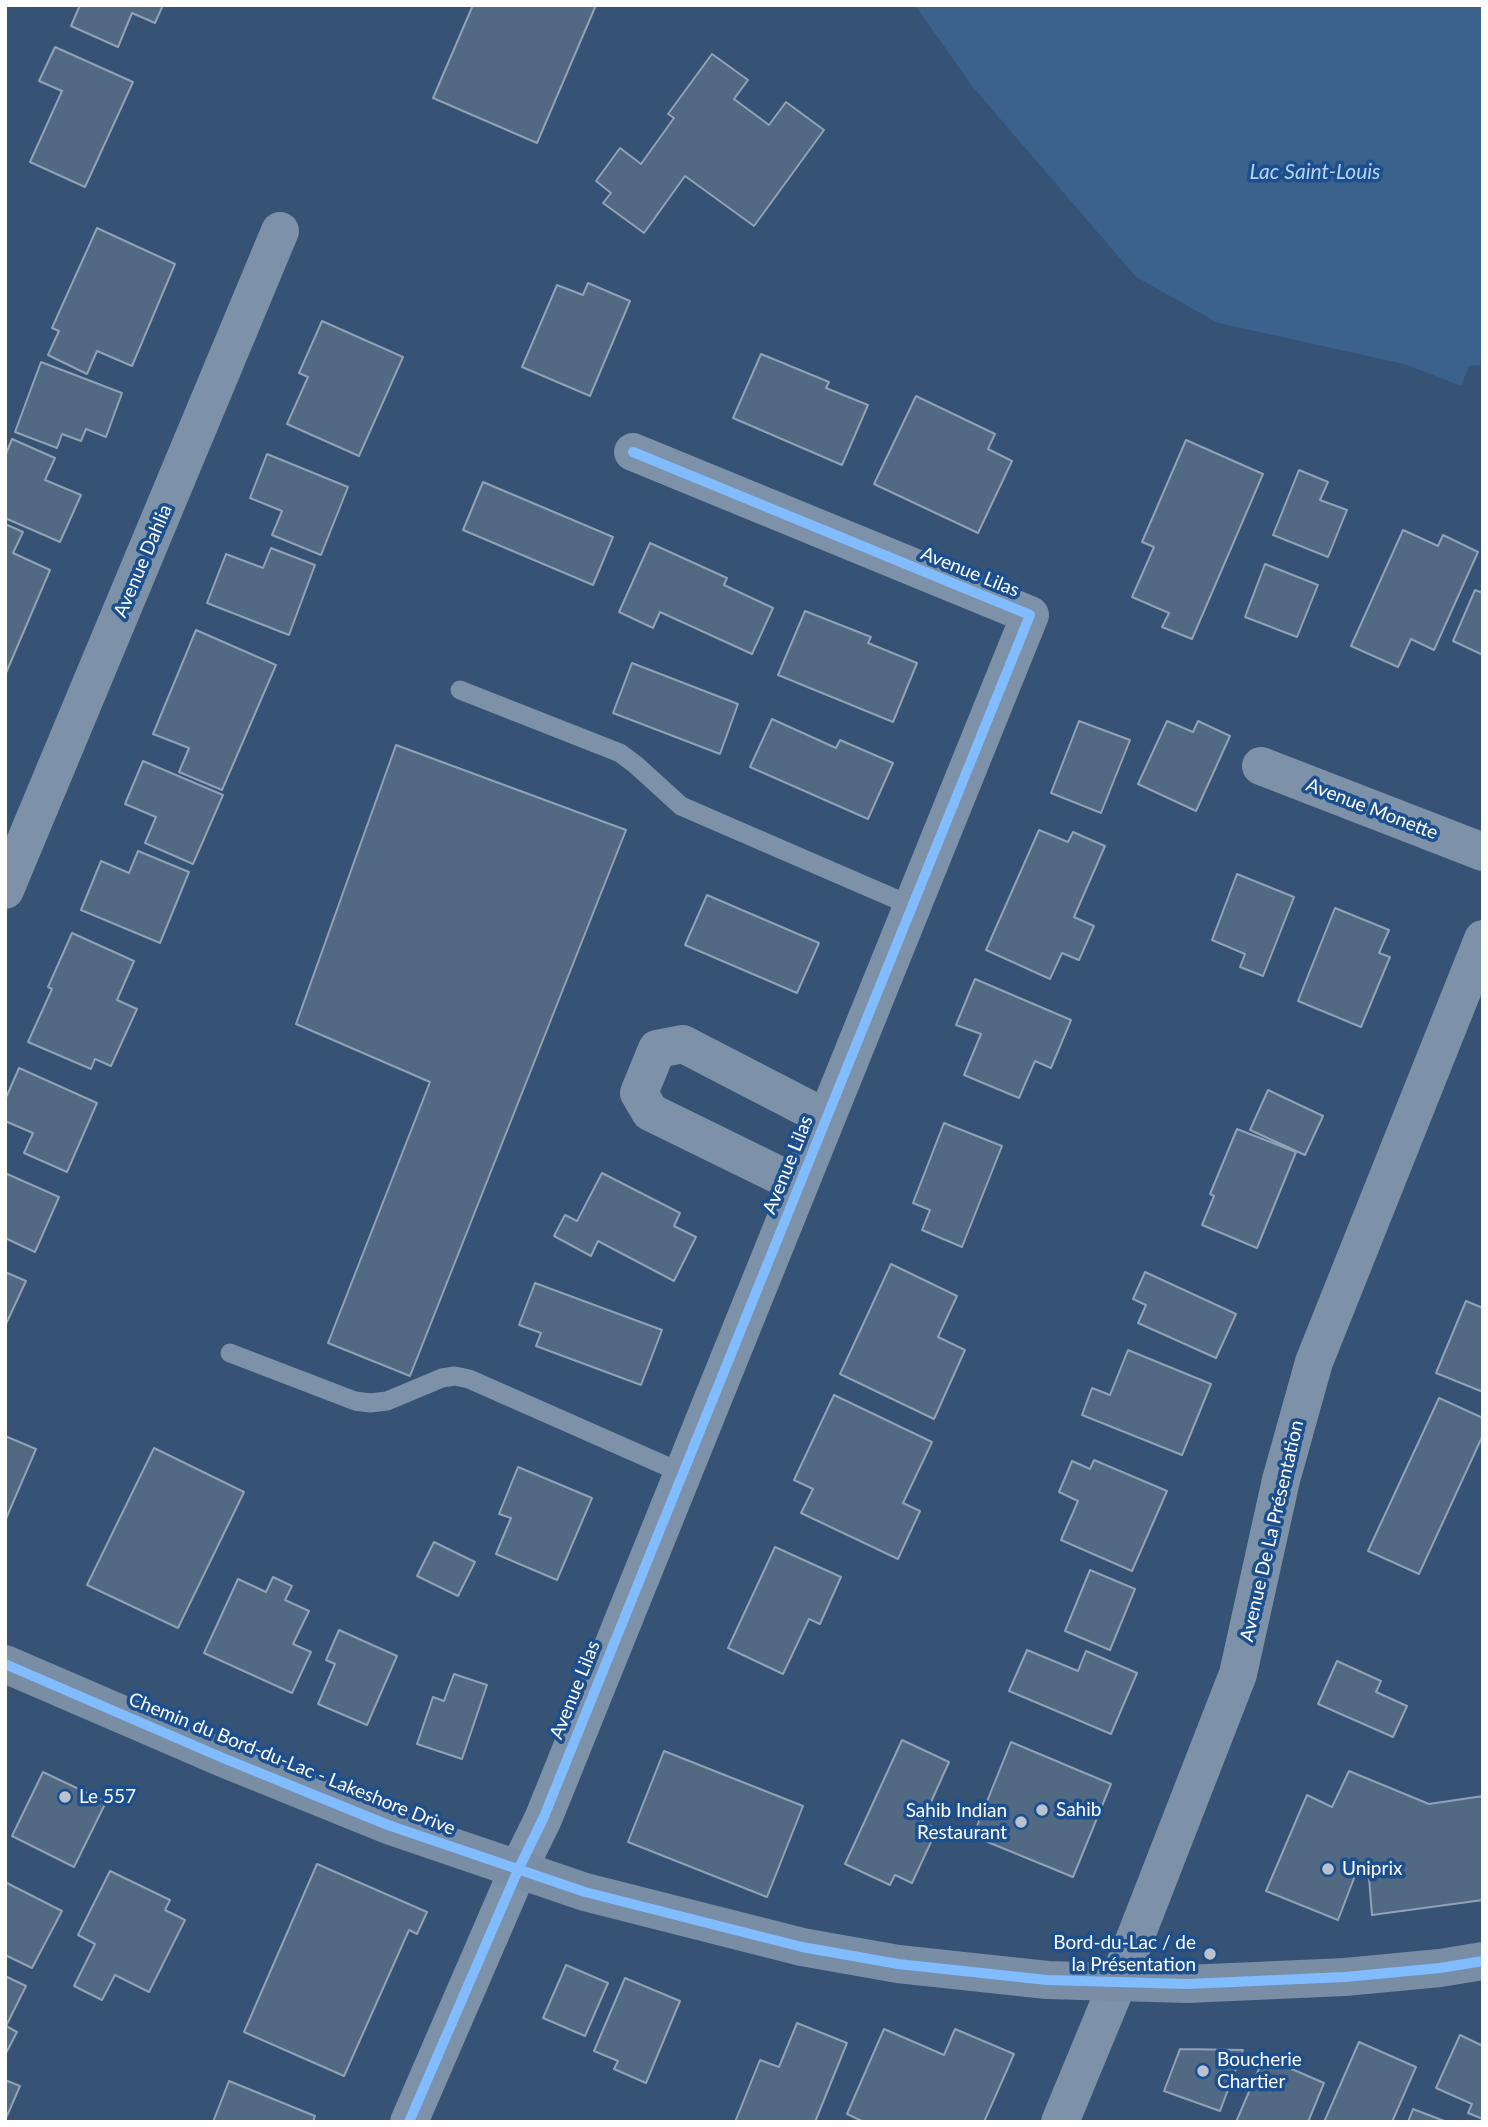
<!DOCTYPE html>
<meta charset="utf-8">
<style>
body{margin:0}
#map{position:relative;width:1488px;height:2127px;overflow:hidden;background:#365274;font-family:Lato,sans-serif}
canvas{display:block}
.frame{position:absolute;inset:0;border:7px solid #fff;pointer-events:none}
</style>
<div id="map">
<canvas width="1488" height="2127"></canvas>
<div class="frame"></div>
</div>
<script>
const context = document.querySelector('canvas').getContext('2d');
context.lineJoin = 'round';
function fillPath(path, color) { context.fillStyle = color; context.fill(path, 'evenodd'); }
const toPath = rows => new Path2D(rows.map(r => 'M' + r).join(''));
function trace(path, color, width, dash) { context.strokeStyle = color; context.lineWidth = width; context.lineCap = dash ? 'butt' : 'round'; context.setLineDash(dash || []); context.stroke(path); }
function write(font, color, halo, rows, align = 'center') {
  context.font = font + ' Lato,sans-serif'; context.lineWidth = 7; context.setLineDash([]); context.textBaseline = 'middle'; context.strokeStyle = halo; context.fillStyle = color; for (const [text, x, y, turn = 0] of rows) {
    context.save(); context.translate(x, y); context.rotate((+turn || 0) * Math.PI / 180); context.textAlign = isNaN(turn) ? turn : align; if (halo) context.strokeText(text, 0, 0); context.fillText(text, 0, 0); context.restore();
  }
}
const water = toPath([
 [915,5,1483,5,1483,365,1469,366,1461,386,1404,364,1218,323,1136,277,972,86]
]);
const building = toPath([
 [80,5,163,5,155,23,132,13,118,47,71,26,80,5],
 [473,5,596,5,537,143,433,98,473,5],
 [55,47,133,82,85,187,30,162,62,91,39,81,55,47],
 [712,54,748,80,734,99,769,125,786,102,824,130,754,226,685,176,644,233,603,203,611,193,596,181,620,148,641,164,674,118,668,114,712,54],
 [97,228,175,264,132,366,97,351,87,374,48,355,59,331,52,328,97,228],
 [588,283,630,301,590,396,522,367,557,285,583,295,588,283],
 [322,321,403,357,359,456,287,424,308,377,299,373,322,321],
 [761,354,829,382,826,388,868,405,842,465,733,418,761,354],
 [41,362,122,393,106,437,86,429,81,441,62,434,57,448,15,432,41,362],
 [916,396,995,434,988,449,1012,461,978,533,874,484,916,396],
 [12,439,55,458,45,480,81,495,60,542,5,518,5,456,12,439],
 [1186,440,1263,474,1192,639,1162,627,1169,613,1132,597,1154,547,1142,542,1186,440],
 [267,454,348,487,321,555,272,535,282,511,250,498,267,454],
 [1299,470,1328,482,1320,500,1347,510,1328,557,1273,535,1299,470],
 [483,482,613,537,593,585,463,530,483,482],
 [5,524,23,532,13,553,50,570,6,673,5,524],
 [1403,530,1438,546,1443,535,1478,552,1434,650,1411,639,1398,667,1351,646,1403,530],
 [650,543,727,578,724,585,773,608,752,654,660,612,653,628,619,612,650,543],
 [271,548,315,565,289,635,207,603,226,554,263,568,271,548],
 [1265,564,1318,585,1297,637,1245,617,1265,564],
 [1475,590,1483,593,1483,655,1453,641,1475,590],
 [805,611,871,637,868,643,917,663,893,722,778,675,805,611],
 [196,630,276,665,222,790,179,772,189,748,153,734,196,630],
 [632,663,738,704,720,754,613,713,632,663],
 [772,719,836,748,840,740,893,763,868,819,750,767,772,719],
 [1079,721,1130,740,1101,813,1051,793,1079,721],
 [1167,721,1193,732,1198,721,1230,736,1196,811,1138,784,1167,721],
 [396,745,626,830,410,1376,328,1343,430,1082,296,1024,396,745],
 [143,761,223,795,193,864,145,843,156,817,125,804,143,761],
 [1039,830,1068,842,1073,832,1105,846,1074,917,1094,926,1079,960,1062,953,1050,979,986,950,1039,830],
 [138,851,189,872,160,943,81,910,101,861,129,873,138,851],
 [1237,874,1294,897,1263,976,1240,967,1245,954,1212,940,1237,874],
 [707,895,819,943,797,993,685,945,707,895],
 [1335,908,1389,930,1379,953,1390,957,1361,1027,1298,1001,1335,908],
 [72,933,134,961,117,1000,137,1009,111,1066,95,1059,91,1069,28,1042,52,989,48,987,72,933],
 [975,979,1071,1020,1051,1068,1035,1061,1019,1098,964,1075,981,1034,956,1025,975,979],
 [19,1068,97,1103,67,1172,24,1153,33,1133,5,1121,5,1100,19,1068],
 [1268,1090,1323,1116,1305,1155,1250,1130,1268,1090],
 [944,1123,1002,1146,962,1247,922,1230,930,1210,913,1203,944,1123],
 [1237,1129,1296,1152,1257,1248,1202,1225,1214,1196,1210,1194,1237,1129],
 [5,1173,59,1197,35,1252,5,1238,5,1173],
 [602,1173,680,1213,674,1226,696,1237,674,1281,598,1241,591,1256,554,1236,565,1215,577,1221,602,1173],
 [891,1264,957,1296,938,1337,965,1350,934,1419,840,1374,891,1264],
 [5,1272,26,1281,5,1326,5,1272],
 [1145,1272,1236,1314,1216,1358,1138,1323,1146,1305,1133,1299,1145,1272],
 [535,1283,662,1330,641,1385,536,1346,541,1333,519,1325,535,1283],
 [1466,1301,1483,1308,1483,1392,1436,1373,1466,1301],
 [1128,1350,1211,1384,1182,1455,1082,1415,1092,1388,1110,1395,1128,1350],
 [834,1395,932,1442,903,1503,920,1511,898,1559,801,1513,813,1489,794,1480,834,1395],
 [1439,1398,1483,1418,1483,1435,1419,1574,1368,1551,1439,1398],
 [5,1436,36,1449,5,1521,5,1436],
 [154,1448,244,1492,178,1628,87,1585,154,1448],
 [1094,1460,1167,1491,1132,1571,1061,1540,1078,1501,1059,1492,1072,1461,1090,1469,1094,1460],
 [518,1467,592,1498,557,1580,496,1554,511,1518,499,1514,518,1467],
 [434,1542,475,1562,458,1596,417,1576,434,1542],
 [775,1547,841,1577,820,1624,809,1619,783,1674,728,1648,775,1547],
 [1090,1570,1135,1589,1110,1650,1065,1631,1090,1570],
 [273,1577,292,1586,285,1600,309,1611,293,1644,311,1652,292,1693,204,1653,238,1579,266,1592,273,1577],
 [339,1630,397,1656,367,1725,318,1704,335,1664,326,1660,339,1630],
 [1027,1650,1078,1671,1086,1651,1137,1673,1111,1734,1009,1691,1027,1650],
 [1337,1661,1381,1681,1376,1692,1407,1706,1393,1737,1318,1704,1337,1661],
 [454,1674,487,1685,462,1759,417,1744,433,1697,444,1701,454,1674],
 [902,1740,949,1762,922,1822,937,1829,912,1883,895,1875,890,1885,845,1864,902,1740],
 [1011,1742,1111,1784,1073,1877,973,1836,1011,1742],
 [664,1751,803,1806,767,1897,628,1842,664,1751],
 [1349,1771,1429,1804,1483,1796,1483,1900,1372,1915,1369,1878,1356,1873,1338,1920,1266,1891,1307,1795,1332,1807,1349,1771],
 [43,1772,106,1802,74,1867,12,1836,43,1772],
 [317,1864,427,1912,417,1934,409,1930,344,2076,244,2032,317,1864],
 [110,1871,170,1900,165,1910,185,1920,149,1992,115,1975,102,2000,74,1986,95,1944,78,1935,110,1871],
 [5,1882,62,1911,32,1968,5,1955,5,1882],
 [566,1965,608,1983,585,2036,543,2018,566,1965],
 [5,1976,26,1986,6,2026,17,2032,5,2055,5,1976],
 [625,1978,680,2001,646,2083,614,2069,618,2061,594,2051,625,1978],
 [797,2023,847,2043,815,2122,735,2122,760,2060,779,2067,797,2023],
 [884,2029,944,2055,955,2029,1014,2054,984,2122,864,2122,847,2114,884,2029],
 [1460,2035,1483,2046,1483,2119,1468,2113,1472,2104,1436,2088,1460,2035],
 [1359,2042,1416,2067,1392,2122,1324,2122,1359,2042],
 [1180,2049,1243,2050,1220,2111,1164,2091,1180,2049],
 [1264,2057,1324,2083,1308,2122,1236,2122,1264,2057],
 [5,2080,20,2086,7,2116,5,2116,5,2080],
 [229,2081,315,2116,313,2122,213,2122,229,2081],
 [1413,2109,1447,2122,1408,2122,1413,2109]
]);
const lane = toPath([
 [460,690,620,753,636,765,681,806,912,906],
 [230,1353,355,1401,370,1403,387,1401,442,1378,455,1376,469,1379,682,1473]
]);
const street = toPath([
 [1261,766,1483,852],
 [5,890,280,231],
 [799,1185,650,1112,639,1093,657,1049,683,1044,826,1118],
 [409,2122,518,1870,543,1819,1030,615,633,452],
 [1060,2122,1118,1982,1238,1674,1281,1480,1314,1362,1483,939]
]);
const secondary = toPath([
 [5,1664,223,1758,388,1825,585,1892,802,1947,898,1964,1047,1980,1187,1984,1345,1977,1440,1968,1483,1961]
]);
const cycleway = toPath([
 [5,1664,223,1758,388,1825,585,1892,802,1947,898,1964,1047,1980,1187,1984,1345,1977,1440,1968,1483,1961],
 [409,2122,518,1870,543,1819,1030,615,633,452]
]);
const markers = [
 [65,1797,7,"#b9c2ce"],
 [1042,1810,7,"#b9c2ce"],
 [1021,1822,7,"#b9c2ce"],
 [1328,1869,7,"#b9c2ce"],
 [1210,1954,7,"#b9c2ce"],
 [1203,2071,7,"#b9c2ce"]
];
const streetNames = [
 ["Avenue Dahlia",143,561,-67],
 ["Avenue Lilas",970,572,22],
 ["Avenue Monette",1372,809,21],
 ["Avenue Lilas",788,1165,-68],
 ["Avenue De La Présentation",1272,1531,-77],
 ["Avenue Lilas",575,1690,-68],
 ["Chemin du Bord-du-Lac - Lakeshore Drive",292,1764,22]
];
const poiNames = [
 ["Le 557",79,1797],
 ["Sahib",1056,1810],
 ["Sahib Indian",1007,1811,"right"],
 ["Restaurant",1007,1833,"right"],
 ["Uniprix",1342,1869],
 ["Bord-du-Lac / de",1196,1943,"right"],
 ["la Présentation",1196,1965,"right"],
 ["Boucherie",1217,2060],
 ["Chartier",1217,2082]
];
const waterNames = [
 ["Lac Saint-Louis",1315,172]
];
fillPath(water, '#3b618d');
fillPath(building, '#526984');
trace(building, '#92a2b6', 2);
trace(lane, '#7d92a8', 19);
trace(street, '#7d92a8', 38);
trace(secondary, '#798da4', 38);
trace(cycleway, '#80bcff', 10);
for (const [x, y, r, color] of markers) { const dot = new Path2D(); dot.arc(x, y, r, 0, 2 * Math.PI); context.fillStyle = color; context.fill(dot); trace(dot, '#1b4f8f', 2.5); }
write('19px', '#fff', '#1b4f8f', streetNames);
write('19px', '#fff', '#1b4f8f', poiNames, 'left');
write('italic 21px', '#b5d3f5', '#1b4f8f', waterNames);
</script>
